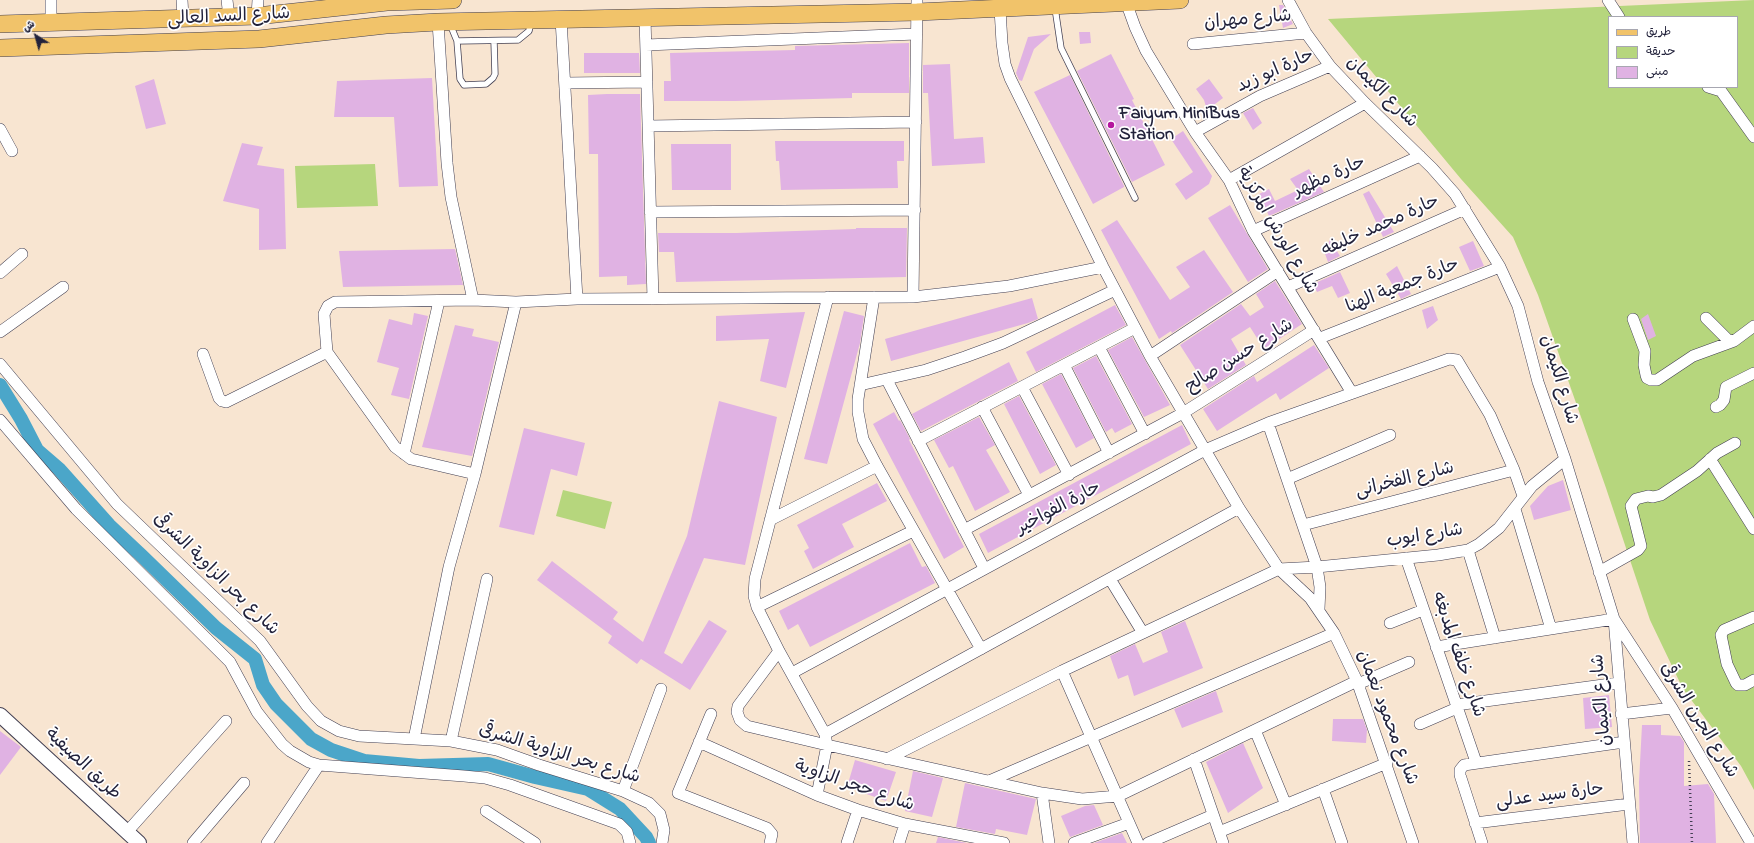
<!DOCTYPE html>
<meta charset="utf-8">
<style>
body{margin:0}
#map{position:relative;width:1754px;height:843px;overflow:hidden;background:#f8e5d1;font-family:"Indie Flower","Playpen Sans Arabic",sans-serif}
canvas{display:block}
.legend{position:absolute;left:1608px;top:16px;width:130px;height:72px;box-sizing:border-box;background:#fff;border:1px solid #a7a7b1;margin:0;padding:5px 7px;list-style:none;font-size:12px;color:#22223b}
.legend li{display:flex;align-items:center;gap:8px;height:20px}
.legend b{width:20px;border:1px solid #a7a7b1}
.north{position:absolute;left:16px;top:16px;width:40px;height:40px;-webkit-text-stroke:3px #fff;paint-order:stroke;rotate:323deg;font-size:11px;font-weight:700;line-height:16px;text-align:center;color:#22223b}
.north::after{content:'';display:block;margin:auto;width:14px;height:18px;background:#22223b;clip-path:polygon(50% 0,100% 100%,50% 72%,0 100%)}
</style>
<div id="map">
<canvas width="1754" height="843"></canvas>
<ul class="legend">
<li><b style="height:5px;background:#f1c36a"></b>طريق</li>
<li><b style="height:11px;background:#b6d67d"></b>حديقة</li>
<li><b style="height:11px;background:#e0b2e3"></b>مبنى</li>
</ul>
<div class="north">ش</div>
</div>
<script>
const context = document.querySelector('canvas').getContext('2d');
context.lineJoin = 'round';
function fillPath(path, color) { context.fillStyle = color; context.fill(path, 'evenodd'); }
const toPath = rows => new Path2D(rows.map(r => 'M' + r).join(''));
function trace(path, color, width, dash) { context.strokeStyle = color; context.lineWidth = width; context.lineCap = dash ? 'butt' : 'round'; context.setLineDash(dash || []); context.stroke(path); }
function write(font, color, halo, rows, align = 'center') {
  context.font = font + ' "Indie Flower","Playpen Sans Arabic",sans-serif'; context.lineWidth = 3.5; context.setLineDash([]); context.textBaseline = 'middle'; context.strokeStyle = halo; context.fillStyle = color; for (const [text, x, y, turn = 0] of rows) {
    context.save(); context.translate(x, y); context.rotate((+turn || 0) * Math.PI / 180); context.textAlign = isNaN(turn) ? turn : align; if (halo) context.strokeText(text, 0, 0); context.fillText(text, 0, 0); context.restore();
  }
}
const green = toPath([
 [1754,0,1754,790,1741,766,1683,689,1650,620,1606,488,1538,295,1513,237,1461,179,1328,19],
 [1609,17,1737,17,1737,87,1609,87],
 [375,164,378,206,297,208,295,166],
 [563,490,612,502,605,529,556,516]
]);
const canal = toPath([
 [0,385,21,419,37,450,59,469,109,525,142,556,216,628,255,659,263,685,276,704,311,739,331,750,364,761,419,766,488,764,535,777,588,789,620,809,646,837,649,843]
]);
const building = toPath([
 [1279,5,1283,5,1293,24,1283,28],
 [1079,32,1090,32,1091,43,1080,44],
 [1051,34,1034,49,1022,81,1019,80,1016,73,1028,37],
 [909,43,909,93,852,93,852,98,735,101,664,101,664,81,671,81,670,53,795,50,795,46],
 [584,53,639,53,640,73,584,73],
 [1111,54,1134,99,1132,100,1165,165,1132,182,1077,71],
 [950,64,954,139,983,137,985,163,932,166,928,93,923,93,923,65],
 [1070,75,1124,186,1124,187,1093,204,1034,92],
 [432,78,438,186,399,187,394,117,334,117,337,81],
 [154,79,166,124,146,129,135,86],
 [1209,79,1223,98,1207,110,1204,100,1196,89],
 [607,94,640,94,646,284,627,285,627,276,599,277,598,154,589,154,588,95],
 [1253,108,1262,123,1253,130,1243,113],
 [1183,131,1212,176,1209,184,1186,200,1175,184,1193,172,1171,139],
 [775,141,904,141,904,161,897,161,898,188,781,190,779,161,776,161],
 [242,143,263,147,257,165,284,169,286,249,259,250,259,209,223,201],
 [671,144,731,144,731,190,672,190],
 [1309,169,1324,192,1269,216,1259,194,1269,189,1275,201,1298,190,1290,179],
 [1369,191,1394,232,1383,237,1363,194],
 [1230,205,1268,269,1248,282,1208,218],
 [1117,220,1170,300,1190,287,1176,267,1204,250,1233,292,1172,333,1171,331,1159,339,1101,230],
 [856,228,907,228,906,277,676,282,674,252,659,252,658,233,736,233,856,229],
 [1330,240,1340,256,1328,262,1324,251],
 [1473,241,1484,266,1470,271,1459,247],
 [455,249,463,285,343,287,339,251],
 [1397,266,1411,294,1401,299,1386,274],
 [1340,272,1350,293,1338,298,1332,286,1317,292,1313,284],
 [1275,281,1302,324,1264,349,1250,327,1231,339,1246,365,1208,389,1180,345,1241,304,1250,316,1264,307,1256,294],
 [1032,298,1038,319,1028,323,891,361,885,339],
 [1115,305,1126,325,1036,372,1026,352],
 [1433,306,1438,320,1427,329,1422,310],
 [844,311,864,316,860,343,827,464,804,459],
 [805,312,786,388,760,381,769,339,716,341,716,316],
 [414,313,428,316,409,399,391,395,399,368,377,362,389,319,412,325],
 [1648,314,1656,336,1648,340,1641,319],
 [455,325,474,329,472,336,499,342,472,456,422,447],
 [1132,337,1170,405,1144,417,1108,350],
 [1314,345,1329,368,1280,400,1276,393,1217,431,1203,409,1254,376,1257,382],
 [1096,356,1132,424,1115,433,1112,428,1106,432,1073,368],
 [1009,362,1018,381,921,431,912,414],
 [1061,374,1094,438,1076,448,1042,384],
 [1019,396,1056,465,1040,474,1004,404],
 [719,401,777,417,745,565,704,558,664,653,682,664,709,620,727,631,690,690,641,659,637,664,608,643,612,636,537,580,552,561,618,612,613,619,643,642,687,536],
 [894,412,899,421,900,420,910,439,909,440,964,547,944,559,873,424],
 [979,417,995,445,986,450,1010,492,975,511,953,466,949,468,934,440],
 [1182,425,1191,444,988,553,979,534],
 [524,428,585,443,577,476,551,469,534,535,499,527],
 [1563,480,1571,510,1534,520,1530,506,1548,486],
 [877,483,887,501,842,524,854,547,813,569,804,551,809,548,797,525],
 [910,543,922,567,926,566,935,583,810,647,798,624,788,630,779,611],
 [1185,621,1203,668,1134,696,1128,675,1118,679,1110,656,1135,644,1143,663,1168,652,1161,632],
 [1216,691,1223,712,1182,728,1174,709],
 [1609,695,1612,727,1585,729,1583,698],
 [1333,719,1363,719,1367,730,1366,743,1332,741],
 [1642,725,1661,725,1661,735,1680,736,1684,742,1684,786,1708,784,1714,794,1716,843,1640,843,1639,782],
 [0,731,21,747,0,775],
 [1243,743,1263,788,1228,813,1206,762],
 [855,760,896,772,886,801,847,787],
 [913,771,943,778,932,817,905,811],
 [965,783,1036,799,1027,835,996,829,995,834,956,827],
 [1094,805,1103,825,1070,837,1061,816,1085,806],
 [1122,833,1127,843,1094,843],
 [938,837,967,843,936,843]
]);
const path = toPath([
 [1689,761,1692,843]
]);
const service = toPath([
 [1055,8,1061,48,1135,198],
 [450,24,457,41,460,79,464,85,486,84,493,78,495,74,494,41],
 [457,41,518,40,529,31,531,22]
]);
const minor = toPath([
 [51,0,51,21],
 [182,0,183,17],
 [227,0,229,17],
 [1288,0,1306,33,1330,66,1365,103,1432,168,1455,194,1500,267,1518,306,1538,382,1565,459,1614,619,1633,843],
 [1608,0,1619,17],
 [1126,2,1135,27,1146,51,1195,132,1229,180,1253,231,1352,393],
 [1000,9,1002,43,1005,64,1010,78,1103,267,1150,356,1239,508,1279,569,1310,598,1334,633,1357,681,1413,843],
 [257,16,258,0],
 [645,18,653,299],
 [561,19,577,299],
 [438,22,447,163,451,197,473,300],
 [1193,44,1306,33],
 [646,45,916,34],
 [565,83,647,82],
 [1708,87,1721,91,1754,137],
 [648,126,916,122],
 [0,129,12,151],
 [1195,132,1260,96,1330,66],
 [1229,180,1365,103],
 [650,212,915,210],
 [1253,231,1420,156],
 [0,273,22,254],
 [1288,287,1465,209],
 [874,297,858,399,858,412,863,439,877,466,981,649],
 [913,297,917,0],
 [1706,318,1728,340,1734,341,1754,326],
 [1633,319,1645,351,1644,365,1646,375,1647,378,1651,380,1657,380,1693,356,1734,341],
 [0,332,63,287],
 [1320,338,1500,267],
 [1099,347,1145,434],
 [203,354,219,398,222,401,226,402,327,352],
 [1150,356,1278,271],
 [0,364,117,504,260,641,307,706,321,721,339,731,359,736,451,741,497,750,539,765,623,791,649,803,660,814,664,830,662,843],
 [1064,365,1109,453],
 [887,380,984,568],
 [860,385,926,370,965,357,1003,343,1115,290],
 [1022,387,1069,475],
 [982,407,1029,495],
 [1716,407,1720,405,1724,400,1726,387,1754,373],
 [0,420,76,509,230,662,257,712,282,744,290,751,309,762,319,765,464,776,485,778,510,785,619,824,627,832,630,843],
 [1268,423,1317,567,1320,587,1319,609],
 [918,441,1135,328],
 [404,454,439,301],
 [1710,459,1754,529],
 [475,474,411,459,395,447,327,352,324,314,328,306,335,302,473,300,516,302,577,299,913,297,1009,286,1103,267],
 [1287,479,1390,435],
 [1515,509,1551,629],
 [770,520,877,466],
 [1303,525,1514,470],
 [964,530,1183,413,1314,330],
 [1468,550,1495,638],
 [1406,558,1476,762],
 [1599,572,1638,550,1641,546,1631,506,1636,499,1648,496,1653,497,1661,495,1697,471,1717,453,1735,443],
 [1110,579,1143,633],
 [757,607,913,531],
 [1754,617,1724,630,1721,635,1727,664,1736,683,1738,685,1745,685,1754,680],
 [1390,623,1423,610],
 [1436,647,1614,619,1672,708,1751,843],
 [779,651,738,706,737,712,740,720,747,726,827,745,1042,793,1082,799,1118,796,1357,681],
 [1062,671,1138,843],
 [792,673,1205,450,1268,423,1449,359,1457,360,1490,415,1514,470,1523,496],
 [1358,684,1409,662],
 [1456,705,1618,683],
 [711,714,678,793,767,828,772,834,770,843],
 [1621,714,1672,708],
 [1420,724,1457,708],
 [1255,730,1286,805],
 [825,734,1239,508],
 [414,739,449,567,475,474,516,302],
 [451,741,487,579],
 [699,742,817,795,858,810,905,824,1004,843],
 [887,759,1062,671,1279,569,1317,567,1438,555,1468,550,1479,544,1499,528,1532,486,1565,459],
 [1194,759,1223,843],
 [989,781,1334,633],
 [1323,789,1342,843],
 [623,791,661,689],
 [1042,793,1049,843],
 [817,795,827,745,825,734,779,651,757,607,754,596,755,579,828,297],
 [486,811,535,843],
 [1475,823,1629,804],
 [127,832,226,721],
 [1219,832,1387,763],
 [193,843,244,783],
 [267,843,319,765],
 [847,843,858,810],
 [899,843,905,824],
 [1074,843,1129,823],
 [1148,843,1213,815],
 [1482,843,1460,775,1460,770,1464,765,1624,742]
]);
const tertiary = toPath([
 [0,715,139,843]
]);
const primary = toPath([
 [0,24,257,16,387,2,453,0],
 [0,48,259,39,386,25,438,22,917,12,1180,0]
]);
const markers = [
 [1111,125,4,"#b5179e"]
];
const streetNames = [
 ["شارع السد العالى",229,18,-3],
 ["شارع مهران",1248,21,-5],
 ["حارة ابو زيد",1276,72,-24],
 ["شارع الكيمان",1381,93,45],
 ["حارة مظهر",1330,178,-24],
 ["حارة محمد خليفه",1381,227,-24],
 ["شارع الورش المركزية",1276,231,60],
 ["حارة جمعية الهنا",1403,287,-22],
 ["شارع حسن صالح",1240,357,-32],
 ["شارع الكيمان",1558,380,73],
 ["شارع الفخرانى",1405,481,-14],
 ["حارة الفواخير",1059,509,-28],
 ["شارع ايوب",1425,537,-9],
 ["شارع بحر الزاوية الشرقى",215,575,44],
 ["شارع خلف المدبغه",1457,655,71],
 ["شارع الكيمان",1603,700,-95],
 ["شارع محمود نعمان",1386,718,69],
 ["شارع الجرن الشرقى",1698,721,58],
 ["شارع بحر الزاوية الشرقى",559,755,17],
 ["طريق الصيفية",82,765,43],
 ["شارع حجر الزاوية",854,787,19],
 ["حارة سيد عدلى",1550,797,-7]
];
const poiNames = [
 ["Faiyum MiniBus",1119,115],
 ["Station",1119,136]
];
fillPath(green, '#b6d67d');
trace(canal, '#4ba6c9', 14);
fillPath(building, '#e0b2e3');
trace(service, '#423f52', 7);
trace(minor, '#423f52', 12);
trace(tertiary, '#423f52', 16);
trace(primary, '#423f52', 18);
trace(path, '#423f52', 2.5, [1, 3]);
trace(service, '#fff', 5.5);
trace(minor, '#fff', 11);
trace(tertiary, '#fff', 14);
trace(primary, '#f1c36a', 17);
for (const [x, y, r, color] of markers) { const dot = new Path2D(); dot.arc(x, y, r, 0, 2 * Math.PI); context.fillStyle = color; context.fill(dot); trace(dot, '#fff', 1.5); }
write('18px', '#22223b', '#fff', streetNames);
write('bold 18px', '#22223b', '#fff', poiNames, 'left');
</script>
